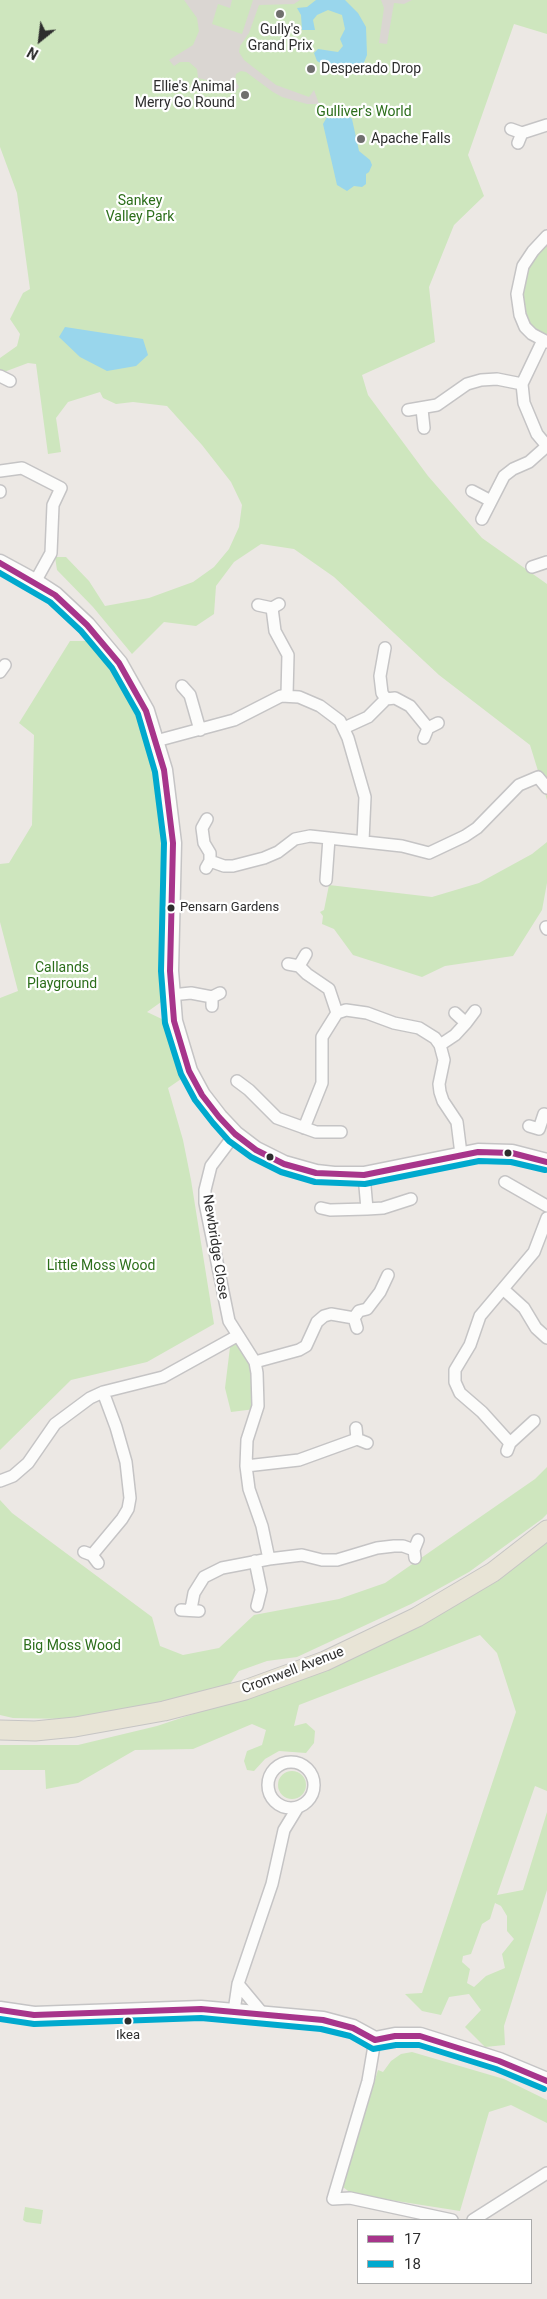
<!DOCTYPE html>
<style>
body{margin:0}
#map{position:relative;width:547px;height:2299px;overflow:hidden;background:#ece8e4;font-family:Roboto,sans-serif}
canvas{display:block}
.legend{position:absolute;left:357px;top:2219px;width:175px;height:65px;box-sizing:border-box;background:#fff;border:1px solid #ababab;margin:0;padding:6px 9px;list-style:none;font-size:15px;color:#2e2e2e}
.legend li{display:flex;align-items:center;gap:10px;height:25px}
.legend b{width:25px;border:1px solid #ababab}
.north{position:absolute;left:15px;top:15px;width:50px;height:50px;-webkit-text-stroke:4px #fff;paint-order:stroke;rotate:209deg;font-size:14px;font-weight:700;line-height:20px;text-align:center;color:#2e2e2e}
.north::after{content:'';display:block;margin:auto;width:18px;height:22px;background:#2e2e2e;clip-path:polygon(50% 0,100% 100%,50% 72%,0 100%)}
</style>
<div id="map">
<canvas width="547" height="2299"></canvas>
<ul class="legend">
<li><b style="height:6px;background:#a7358b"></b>17</li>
<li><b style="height:6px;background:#00a9ce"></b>18</li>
</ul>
<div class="north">N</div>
</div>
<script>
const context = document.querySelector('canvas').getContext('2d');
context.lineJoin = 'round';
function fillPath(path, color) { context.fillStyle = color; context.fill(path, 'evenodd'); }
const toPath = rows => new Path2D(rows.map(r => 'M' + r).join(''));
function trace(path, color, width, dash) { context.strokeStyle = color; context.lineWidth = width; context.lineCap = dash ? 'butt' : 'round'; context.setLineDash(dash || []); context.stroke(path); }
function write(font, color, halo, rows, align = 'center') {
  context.font = font + ' Roboto,sans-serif'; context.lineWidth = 4.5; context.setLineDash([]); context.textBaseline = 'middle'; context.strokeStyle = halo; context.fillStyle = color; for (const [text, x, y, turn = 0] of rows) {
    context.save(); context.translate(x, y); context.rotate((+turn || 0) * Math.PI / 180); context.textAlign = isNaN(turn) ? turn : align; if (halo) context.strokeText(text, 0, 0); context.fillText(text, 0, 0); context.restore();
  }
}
const green = toPath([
 [0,0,547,0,547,34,514,24,468,155,484,196,454,225,429,287,435,342,362,375,368,395,428,476,482,538,547,584,547,800,530,745,439,675,334,577,294,549,261,544,234,562,216,586,214,614,196,626,164,622,132,654,93,607,57,570,55,557,66,557,89,581,105,606,149,598,193,582,214,567,229,549,239,527,242,505,231,482,202,445,167,406,133,402,116,404,103,398,100,392,68,402,56,418,61,452,48,454,36,364,28,363,4,372,0,369,0,358,17,346,20,334,10,319,23,293,30,289,17,193,0,147],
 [547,240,547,341,522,322,520,271],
 [70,641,102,641,119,663,164,770,171,995,147,1012,164,1020,184,1077,168,1088,183,1140,191,1180,214,1324,147,1362,71,1380,0,1450,0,998,18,991,0,922,0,864,9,863,32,825,34,735,19,723],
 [547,842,547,883,542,910,513,956,445,966,422,977,353,955,334,929,322,924,323,916,320,912,324,910,329,885,432,897,479,883,532,854],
 [237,1336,255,1362,255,1409,231,1412,225,1388,231,1339],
 [547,1467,547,1514,542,1519,469,1572,411,1604,297,1657,267,1661,239,1671,227,1688,140,1709,69,1719,13,1718,0,1715,0,1500,12,1513,152,1617,160,1646,183,1655,219,1648,254,1615,339,1599,385,1583,535,1479],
 [547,1536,547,1791,535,1786,497,1895,523,1890,547,1812,547,1890,504,2026,505,2045,485,2047,465,2027,481,2010,469,1994,449,1997,441,2015,422,2011,405,1994,422,1993,516,1712,497,1653,480,1635,299,1705,294,1726,306,1723,315,1731,314,1743,306,1753,279,1751,265,1759,254,1771,247,1770,244,1761,247,1751,262,1745,266,1730,252,1724,193,1749,135,1750,78,1783,46,1789,45,1770,0,1770,0,1745,78,1745,157,1726,295,1680],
 [495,1903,501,1906,507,1916,507,1931,514,1939,502,1954,505,1968,486,1976,474,1987,467,1983,470,1969,462,1962,463,1956,471,1954,482,1924,490,1919],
 '278 1785a14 14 0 1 1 28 0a14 14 0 1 1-28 0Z',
 [412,2052,504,2079,547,2100,547,2123,511,2105,489,2112,460,2211,352,2194,343,2187,344,2176,378,2070,383,2072,391,2061,401,2054],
 [25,2207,43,2210,41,2224,26,2222,23,2220]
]);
const plaza = toPath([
 [184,0,232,0,230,8,218,4,212,24,242,34,253,0,300,0,294,4,259,5,249,33,240,46,239,52,244,60,276,85,309,97,314,90,319,104,307,104,282,97,273,92,246,72,241,71,236,74,235,80,239,87,235,92,224,84,198,78,197,69,189,62,180,62,174,66,169,60,193,45,199,31,197,18],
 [381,0,412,0,404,4,394,3,387,44,379,43,384,8]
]);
const water = toPath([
 [316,0,345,0,358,13,366,27,367,55,363,65,354,70,336,72,317,61,314,53,318,49,338,52,343,46,340,39,345,29,342,15,328,10,317,15,313,20,315,30,302,30,301,15,297,8,307,7],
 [344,113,352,119,359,151,370,160,372,165,369,172,366,174,366,184,362,187,354,186,347,191,337,185,323,124,327,117],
 [65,327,143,339,148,355,136,366,107,371,80,357,59,337]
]);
const street = toPath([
 [511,129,522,133,518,143],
 [522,133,547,125],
 [547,236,533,251,523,266,517,294,520,315,525,327,532,334,547,342],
 [0,376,10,381],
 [522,384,524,403,537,434,547,446],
 [422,409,424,428],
 [408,410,437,405,467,384,481,380,497,379,522,384,543,340],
 [0,471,22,468,61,488,53,505,51,553,35,582],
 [0,491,0,492],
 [472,491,491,501],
 [482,519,504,476,513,469,529,462,547,446],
 [532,567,547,562],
 [258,605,272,608,279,604],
 [272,608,275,631,288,655,287,695],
 [385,648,380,676,382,693,386,699],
 [0,672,5,665],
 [182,686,190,695,200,730],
 [344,728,368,717,386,699,395,698,410,706,428,728],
 [424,738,428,728,438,723],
 [156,741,234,720,281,696,299,697,320,706,340,721,348,738,365,797,363,841],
 [210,861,224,866,233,866,264,858,278,852,295,839,310,836,402,846,429,853,465,836,477,828,519,785,538,777,547,788],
 [206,868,210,861,210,853,204,843,202,828,207,819],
 [326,880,329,838],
 [546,927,547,929],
 [288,964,299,966,306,954],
 [299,966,307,974,329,989,337,1013,322,1037,322,1083,304,1128],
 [171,995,191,993,212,997],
 [212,1006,212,997,220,993],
 [337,1013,346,1010,367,1013,394,1023,419,1028,435,1038,440,1045,444,1060,439,1084,440,1092,443,1101,457,1122,461,1154],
 [455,1013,466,1023,475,1011],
 [440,1045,455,1035,466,1023],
 [237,1081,249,1090,277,1118,316,1132,341,1132],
 [529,1126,539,1129,544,1114],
 [235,1134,211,1166,205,1190,205,1203,229,1321,255,1362,257,1373,258,1406,247,1440,246,1466,249,1489,262,1526,269,1559],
 [364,1175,367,1209],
 [505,1182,547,1206],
 [321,1208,330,1210,367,1209,383,1208,411,1199],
 [503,1289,524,1308,536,1328,547,1338],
 [357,1328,354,1318,359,1311,367,1309,380,1292,388,1275],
 [255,1362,299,1350,306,1346,317,1322,324,1316,331,1314,354,1318],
 [356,1428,357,1439,367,1443],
 [510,1443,482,1412,460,1393,455,1382,455,1370,470,1345,480,1316,534,1252,547,1218],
 [507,1451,510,1443,534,1421],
 [246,1466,299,1460,357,1439],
 [0,1481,13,1476,28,1463,55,1424,90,1398,103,1392,163,1377,237,1336],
 [84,1552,92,1555,98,1563],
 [92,1555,122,1519,128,1509,130,1498,126,1462,116,1427,103,1392],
 [415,1558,414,1550,418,1540],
 [255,1561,261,1590,257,1606],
 [191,1609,194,1593,204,1577,222,1568,269,1559,302,1555,322,1560,337,1560,377,1548,394,1546,403,1546,414,1550],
 [181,1610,199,1611],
 '268 1785a23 23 0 1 1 46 0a23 23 0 1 1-46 0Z',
 [238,1984,263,2014],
 [234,2011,238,1984,272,1884,284,1830,298,1807],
 [375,2040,368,2081,333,2199,350,2198,452,2220],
 [473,2220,547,2173]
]);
const secondary = toPath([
 [0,563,35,582,55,595,87,625,119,663,146,711,164,770,173,843,170,971,174,1021,189,1071,202,1095,219,1117,235,1134,256,1150,284,1164,316,1173,334,1175,364,1175,478,1152,512,1153,547,1162],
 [0,2010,34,2015,201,2009,323,2020,353,2028,375,2040,395,2036,420,2036,499,2061,547,2081]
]);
const primary = toPath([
 [0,1730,35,1731,75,1727,164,1711,245,1690,325,1661,417,1617,493,1572,547,1530]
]);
const bus1 = toPath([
 [0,563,55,595,87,625,119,663,146,711,164,770,173,843,170,971,174,1021,189,1071,202,1095,219,1117,235,1134,256,1150,284,1164,316,1173,364,1175,478,1152,512,1153,547,1162],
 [0,2010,34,2015,201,2009,323,2020,353,2028,375,2040,395,2036,420,2036,499,2061,547,2081]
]);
const bus2 = toPath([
 [0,573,50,602,81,631,112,668,138,714,155,772,164,843,161,971,165,1023,181,1074,195,1100,213,1123,229,1141,251,1157,281,1172,315,1182,365,1184,479,1161,511,1162,545,1170],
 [0,2019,34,2024,201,2018,321,2029,350,2036,373,2049,396,2045,419,2045,496,2069,544,2089]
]);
const markers = [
 [280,14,5,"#706f6e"],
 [311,69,5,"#706f6e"],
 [245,95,5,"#706f6e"],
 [361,139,5,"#706f6e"],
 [171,908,4.5,"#2e2e2e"],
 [508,1153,4.5,"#2e2e2e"],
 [270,1157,4.5,"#2e2e2e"],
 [128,2021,4.5,"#2e2e2e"]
];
const busNames = [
 ["Pensarn Gardens",180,908],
 ["Ikea",128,2036,"center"]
];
const poiNames = [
 ["Gully's",280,30,"center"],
 ["Grand Prix",280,46,"center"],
 ["Desperado Drop",321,69],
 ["Ellie's Animal",235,87,"right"],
 ["Merry Go Round",235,103,"right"],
 ["Apache Falls",371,139]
];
const parkNames = [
 ["Gulliver's World",364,112],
 ["Sankey",140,201],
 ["Valley Park",140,217],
 ["Callands",62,968],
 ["Playground",62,984],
 ["Little Moss Wood",101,1266],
 ["Big Moss Wood",72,1646]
];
const streetNames = [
 ["Newbridge Close",215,1247,81],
 ["Cromwell Avenue",293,1671,-21]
];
fillPath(green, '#cee6be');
fillPath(plaza, '#dad6d2');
fillPath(water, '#99d6ec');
trace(street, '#c5c4c5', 14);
trace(secondary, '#c5c4c5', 19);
trace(primary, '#c6c5c4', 21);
trace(street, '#fcfcfb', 11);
trace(secondary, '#fcfcfb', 16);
trace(primary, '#e8e4d6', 19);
trace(bus1, '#a7358b', 6);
trace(bus2, '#00a9ce', 6);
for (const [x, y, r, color] of markers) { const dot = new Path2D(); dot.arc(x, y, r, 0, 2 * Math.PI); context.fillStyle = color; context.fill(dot); trace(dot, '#fff', 2); }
write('13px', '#2e2e2e', '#fff', busNames, 'left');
write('14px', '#2e2e2e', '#fff', poiNames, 'left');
write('14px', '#2c6e1b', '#fff', parkNames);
write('14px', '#2e2e2e', '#fff', streetNames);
</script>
